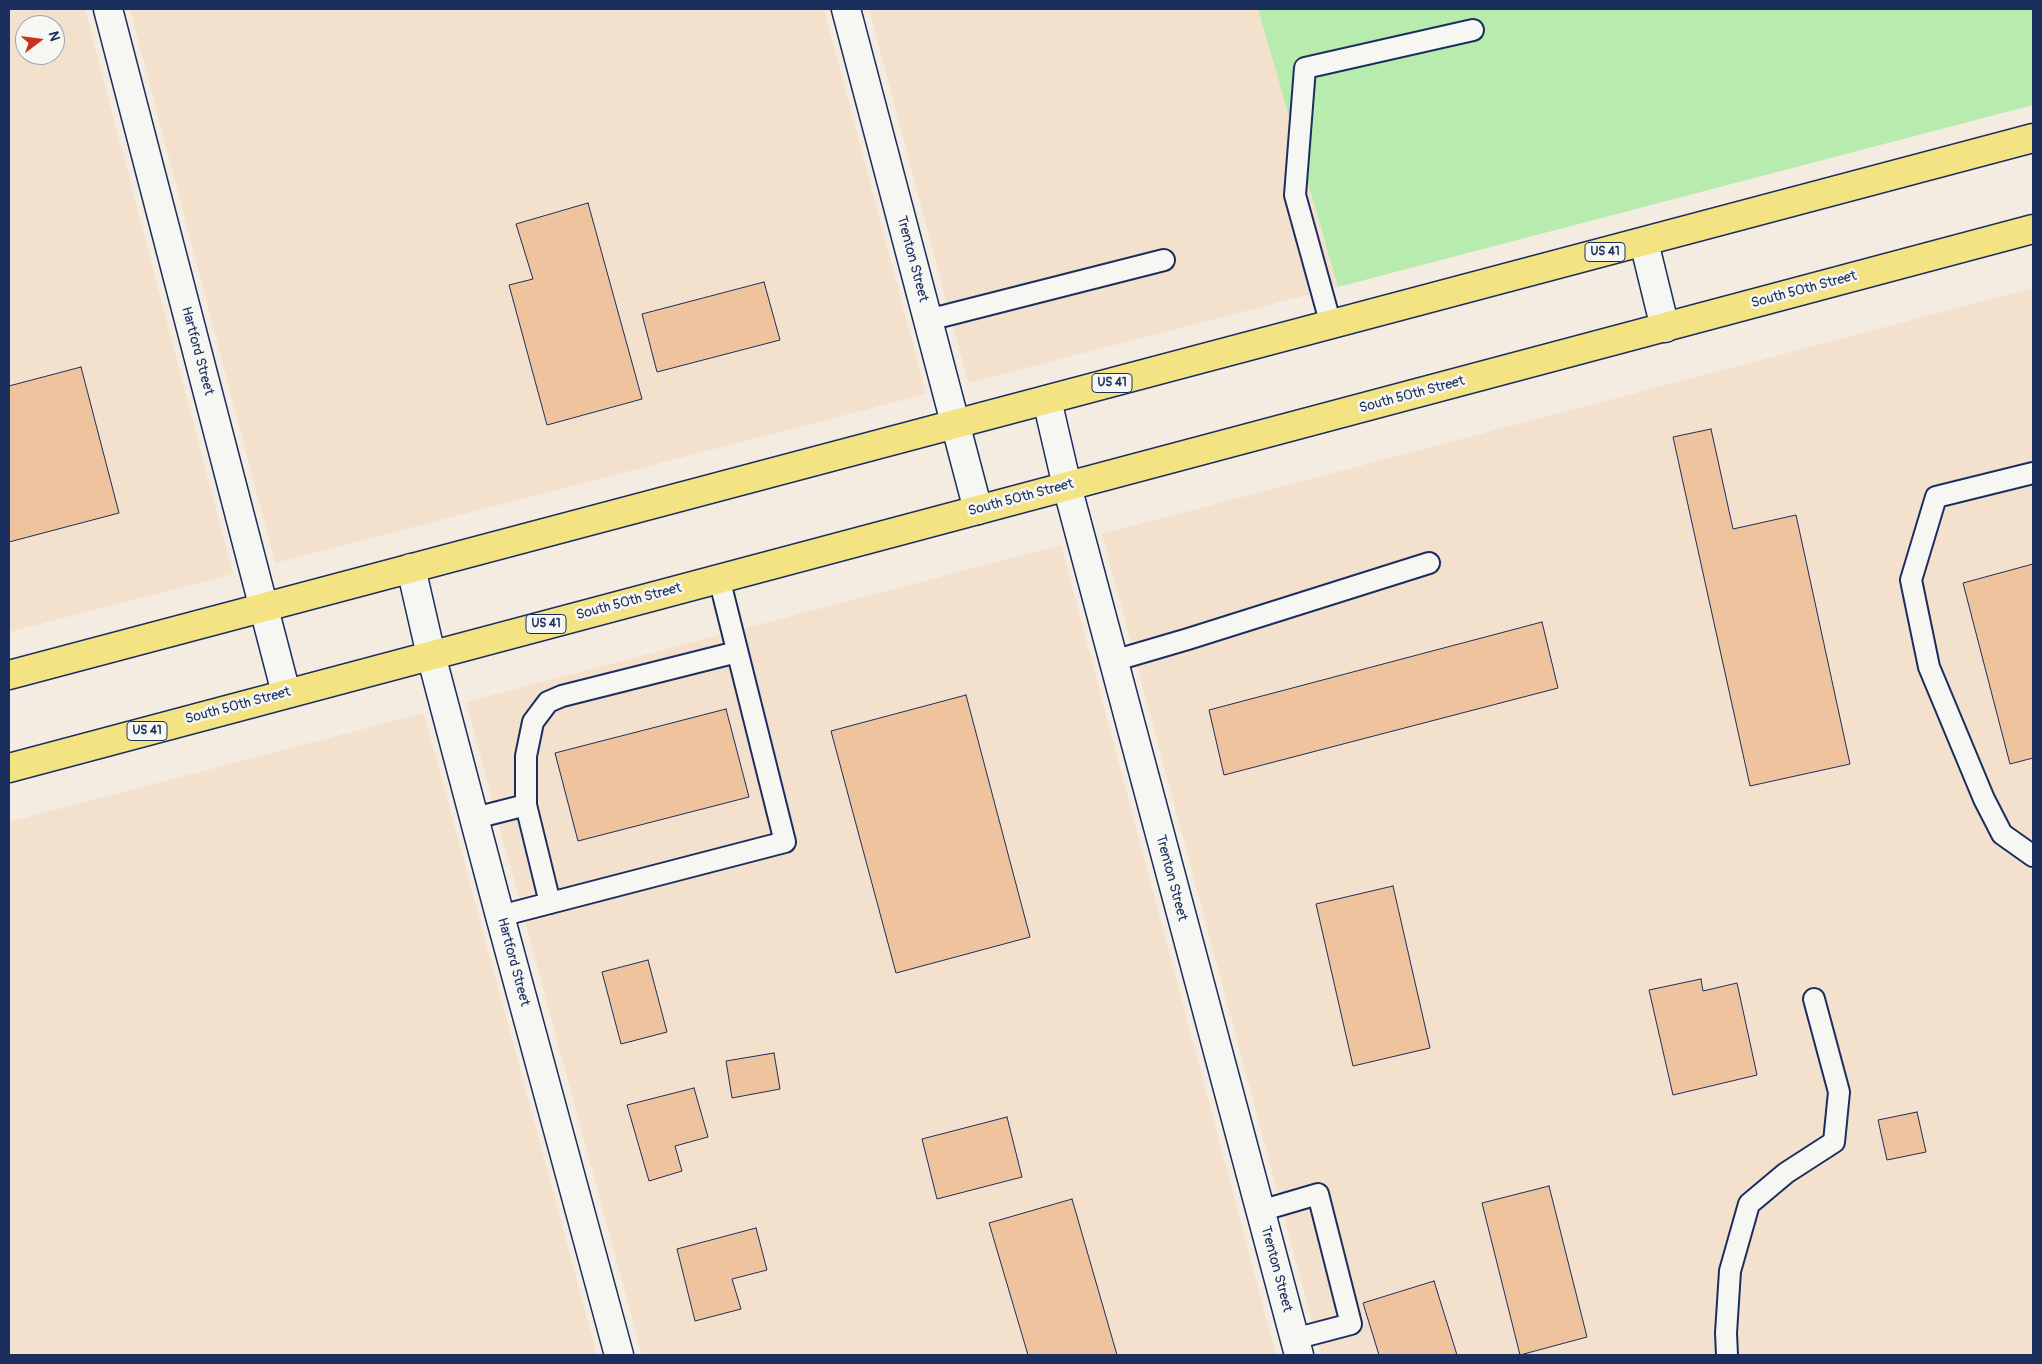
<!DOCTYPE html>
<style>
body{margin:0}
#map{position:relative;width:2042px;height:1364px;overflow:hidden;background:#f5ece1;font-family:Pangolin,sans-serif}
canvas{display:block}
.frame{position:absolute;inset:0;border:10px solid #1b2f5e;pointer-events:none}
.north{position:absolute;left:15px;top:15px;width:50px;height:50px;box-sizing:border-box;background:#f6f6f2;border:1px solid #9ea6b7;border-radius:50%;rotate:75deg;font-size:14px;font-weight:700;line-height:20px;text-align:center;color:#1b2f5e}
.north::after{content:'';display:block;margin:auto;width:18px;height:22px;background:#c8321e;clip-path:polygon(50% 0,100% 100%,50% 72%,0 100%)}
</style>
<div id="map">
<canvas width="2042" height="1364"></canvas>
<div class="frame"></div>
<div class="north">N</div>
</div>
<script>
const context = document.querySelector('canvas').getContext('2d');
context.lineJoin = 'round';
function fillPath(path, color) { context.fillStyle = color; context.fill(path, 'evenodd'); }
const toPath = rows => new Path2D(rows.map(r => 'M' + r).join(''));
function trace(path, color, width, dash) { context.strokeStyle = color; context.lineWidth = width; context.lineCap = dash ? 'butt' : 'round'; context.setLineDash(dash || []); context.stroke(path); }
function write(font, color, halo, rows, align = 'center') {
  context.font = font + ' Pangolin,sans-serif'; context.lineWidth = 5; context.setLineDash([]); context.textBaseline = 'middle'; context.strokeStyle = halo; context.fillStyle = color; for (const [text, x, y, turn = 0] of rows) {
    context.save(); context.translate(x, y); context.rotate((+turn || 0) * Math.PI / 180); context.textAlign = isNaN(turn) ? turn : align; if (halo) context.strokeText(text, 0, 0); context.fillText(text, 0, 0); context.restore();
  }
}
const built = toPath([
 [9,9,85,9,233,574,9,632],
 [25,25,55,25,55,55,25,55],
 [130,9,824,9,926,394,275,563],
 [869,9,1258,9,1338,287,968,383],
 [2033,288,2033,1355,1321,1355,1102,534],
 [1061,545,1276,1355,642,1355,466,702],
 [424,713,597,1355,9,1355,9,822]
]);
const green = toPath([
 [1258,9,2033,9,2033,105,1338,287]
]);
const building = toPath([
 [588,203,642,399,547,425,509,285,533,279,516,224,588,203],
 [764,282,780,340,657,372,642,314,764,282],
 [81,367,119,513,9,542,9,386,81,367],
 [1711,429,1733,529,1796,515,1850,764,1750,786,1673,437,1711,429],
 [2033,564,2033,758,2010,764,1963,583,2033,564],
 [1542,622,1558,688,1224,775,1209,710,1542,622],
 [966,695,1030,937,896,973,831,731,966,695],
 [726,709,749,797,578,841,555,753,726,709],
 [1393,886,1430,1048,1353,1066,1316,904,1393,886],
 [648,960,667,1032,621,1044,602,972,648,960],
 [1701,979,1703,991,1737,983,1757,1075,1673,1095,1649,990,1701,979],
 [774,1053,780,1089,732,1098,726,1061,774,1053],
 [694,1088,708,1137,675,1146,682,1171,649,1181,627,1105,694,1088],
 [1917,1112,1926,1152,1887,1160,1878,1120,1917,1112],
 [1007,1117,1022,1177,937,1199,922,1139,1007,1117],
 [1549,1186,1587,1337,1520,1355,1482,1203,1549,1186],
 [1072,1199,1117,1355,1028,1355,989,1223,1072,1199],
 [756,1228,767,1270,732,1279,741,1309,695,1321,677,1249,756,1228],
 [1434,1281,1457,1355,1379,1355,1363,1303,1434,1281]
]);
const lane = toPath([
 [928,320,1164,260],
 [1331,325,1295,195,1305,68,1473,30],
 [2033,473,1936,497,1911,580,1929,667,1984,799,2002,834,2033,856],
 [1113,661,1188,639,1429,563],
 [475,818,526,805],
 [550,903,526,805,526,756,533,722,548,702,562,696,737,652],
 [500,916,785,842,719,578],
 [1260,1211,1318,1194,1351,1324,1294,1339],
 [1727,1355,1726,1333,1730,1271,1749,1204,1786,1173,1834,1142,1839,1092,1814,999]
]);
const street = toPath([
 [108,9,286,693],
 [846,9,978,510],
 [1644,242,1665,328],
 [1047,400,1067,486,1299,1355],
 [411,568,431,655,500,916,619,1355]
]);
const primary = toPath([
 [9,675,2033,138],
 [9,768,2033,229]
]);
const shields = [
 [1605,252,40],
 [1112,383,40],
 [546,624,40],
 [147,731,40]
];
const shieldNames = [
 ["US 41",1605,252],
 ["US 41",1112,383],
 ["US 41",546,624],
 ["US 41",147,731]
];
const streetNames = [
 ["Trenton Street",912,259,75],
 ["South 50th Street",1804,290,-15],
 ["Hartford Street",197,351,75],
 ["South 50th Street",1412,395,-15],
 ["South 50th Street",1021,498,-15],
 ["South 50th Street",629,602,-15],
 ["South 50th Street",238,706,-15],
 ["Trenton Street",1171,878,75],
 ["Hartford Street",513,962,75],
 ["Trenton Street",1276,1269,75]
];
fillPath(built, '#f3e0cd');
fillPath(green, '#b7ecae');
fillPath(building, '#efc39e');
trace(building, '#1b2f5e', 1);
trace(lane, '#1b2f5e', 24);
trace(street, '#1b2f5e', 31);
trace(primary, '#1b2f5e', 31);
trace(lane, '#f6f6f2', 20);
trace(street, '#f6f6f2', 28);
trace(primary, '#f4e382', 28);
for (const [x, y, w] of shields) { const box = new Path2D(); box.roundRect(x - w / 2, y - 9.5, w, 19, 4); context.fillStyle = '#f6f6f2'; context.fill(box); trace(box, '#1b2f5e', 1); }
write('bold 12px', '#1b2f5e', null, shieldNames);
write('14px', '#1b2f5e', '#f6f6f2', streetNames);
</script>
